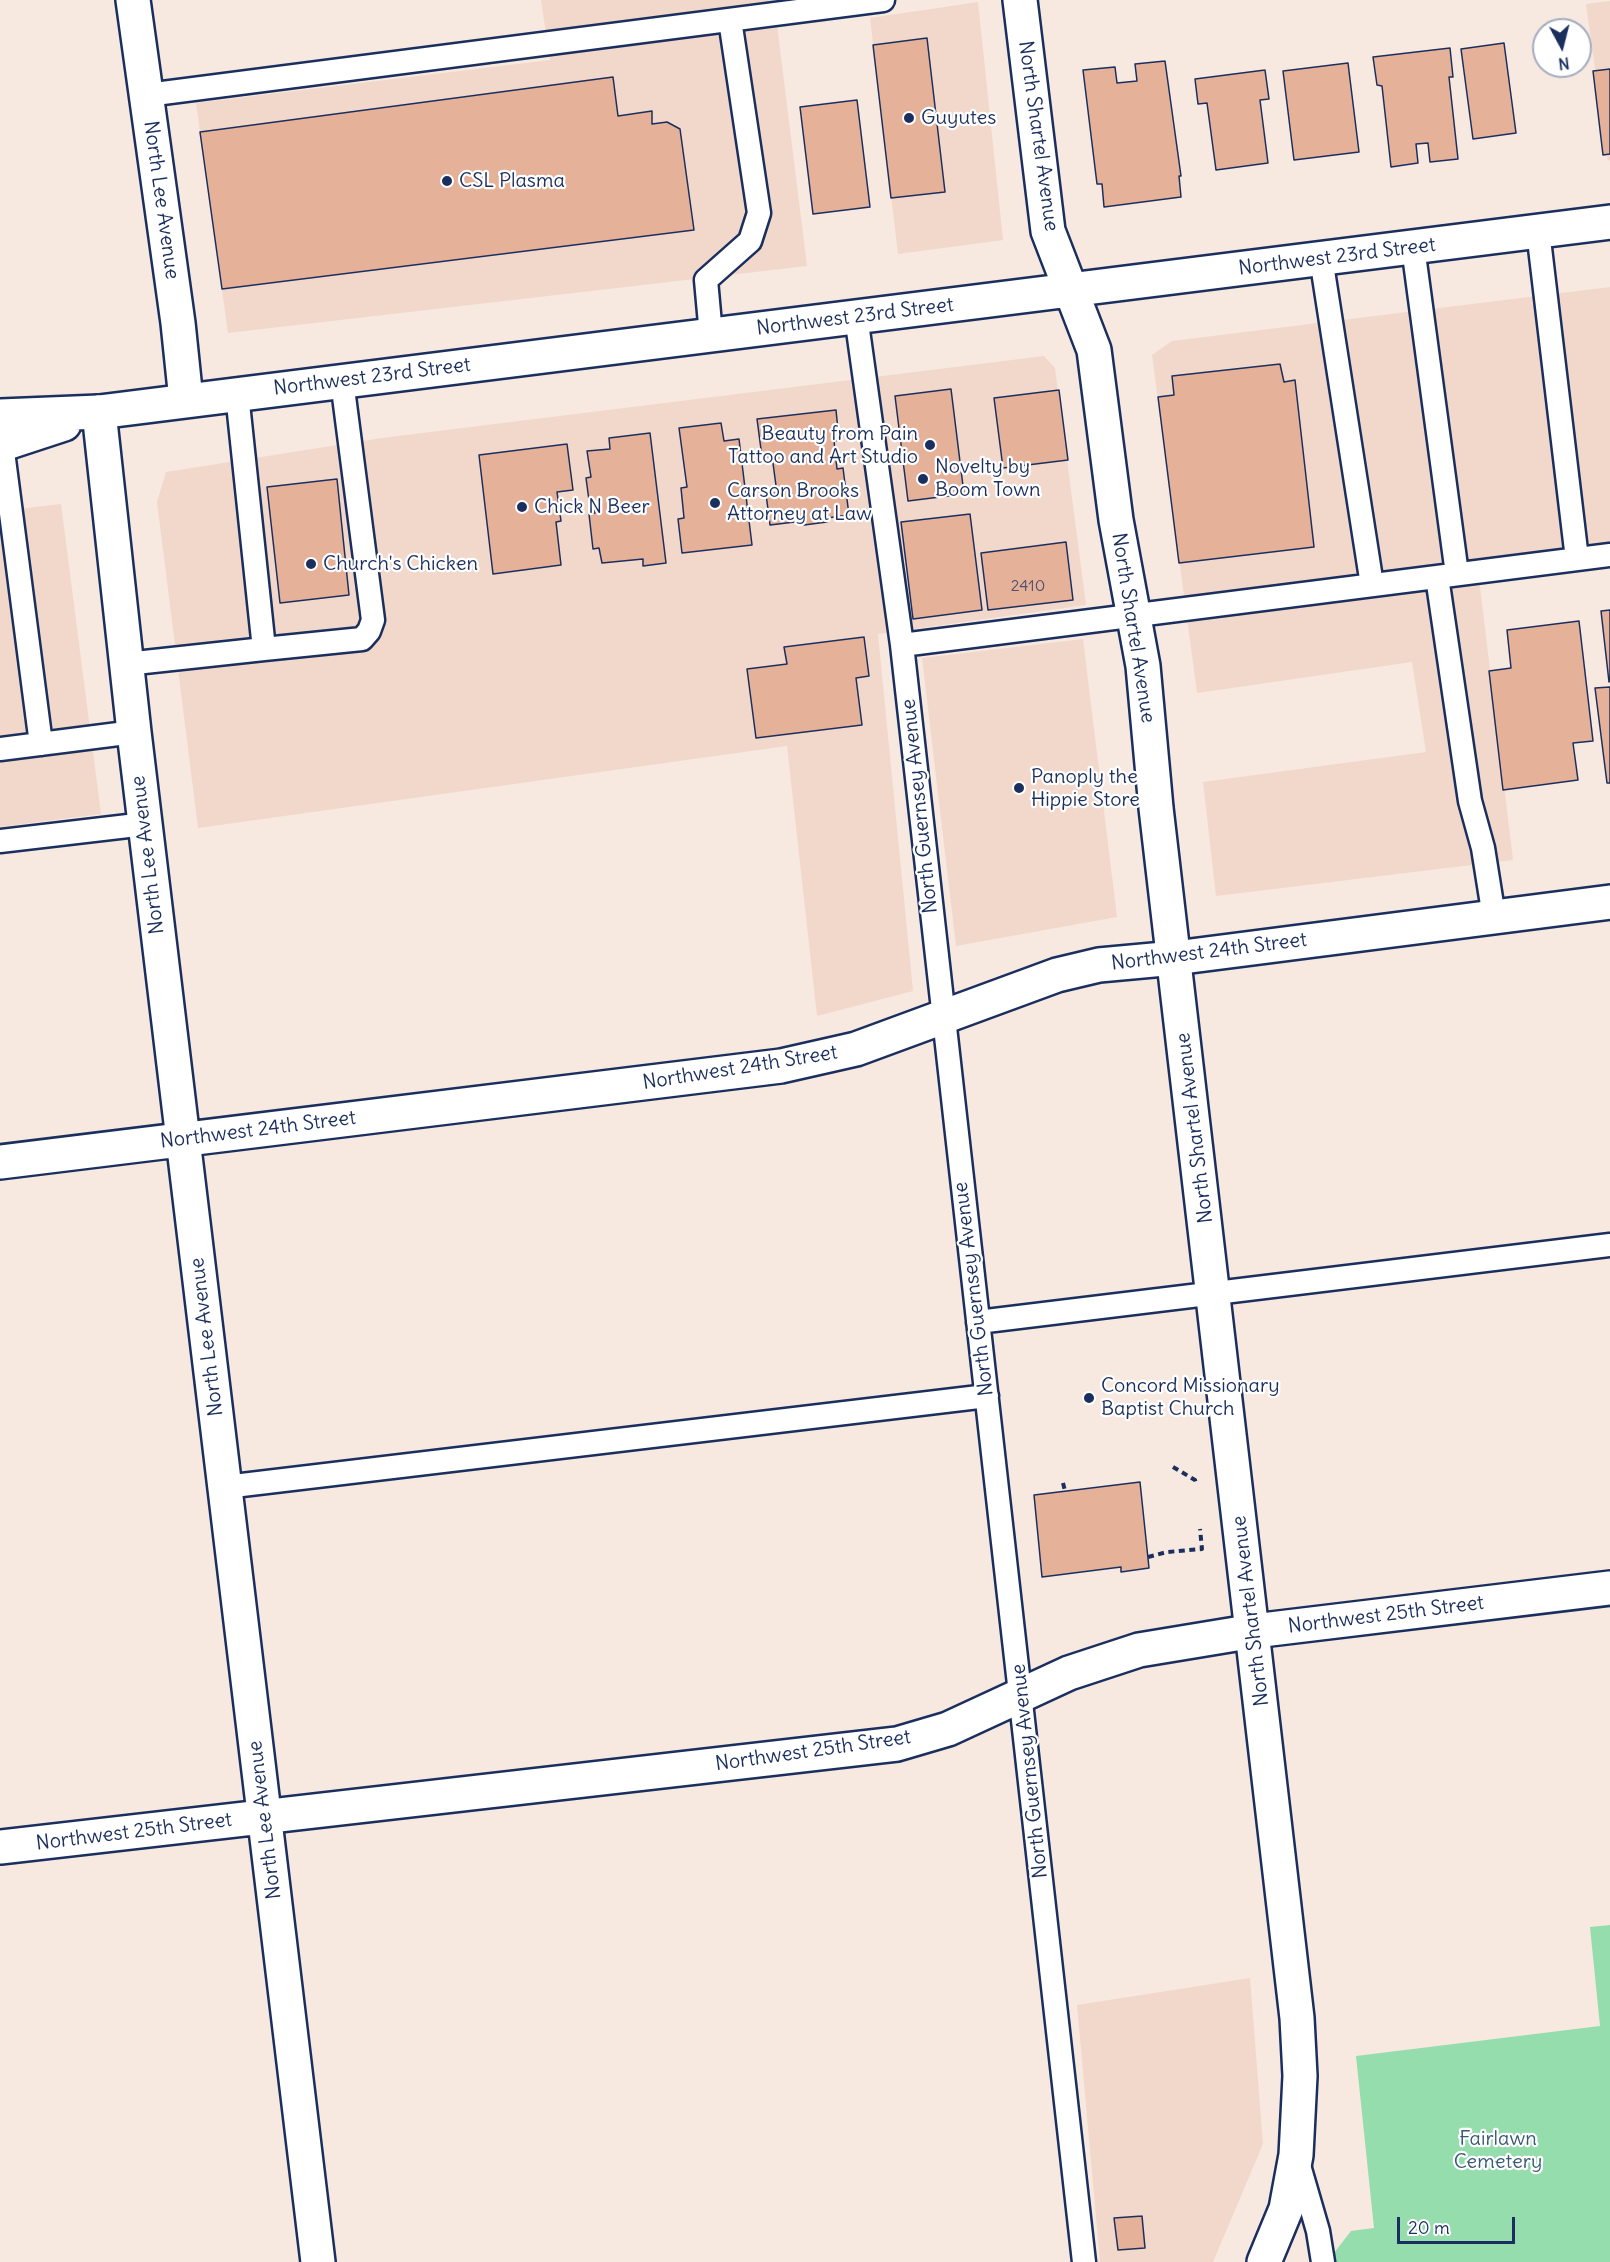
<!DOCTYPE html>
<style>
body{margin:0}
#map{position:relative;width:1610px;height:2262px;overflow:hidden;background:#f7e8e0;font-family:Delius,sans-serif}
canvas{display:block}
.north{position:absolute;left:1532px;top:18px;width:60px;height:60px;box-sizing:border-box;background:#fff;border:2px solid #a4acbf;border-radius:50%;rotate:173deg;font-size:16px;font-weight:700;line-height:24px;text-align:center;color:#1b2f5e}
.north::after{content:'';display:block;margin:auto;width:21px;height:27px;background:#1b2f5e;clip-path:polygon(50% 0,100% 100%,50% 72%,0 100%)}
.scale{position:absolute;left:1397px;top:2217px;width:118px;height:27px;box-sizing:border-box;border:3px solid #1b2f5e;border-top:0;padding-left:8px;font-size:18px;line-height:21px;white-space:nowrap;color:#1b2f5e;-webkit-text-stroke:4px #fff;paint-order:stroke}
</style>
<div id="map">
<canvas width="1610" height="2262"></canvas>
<div class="north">N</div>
<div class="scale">20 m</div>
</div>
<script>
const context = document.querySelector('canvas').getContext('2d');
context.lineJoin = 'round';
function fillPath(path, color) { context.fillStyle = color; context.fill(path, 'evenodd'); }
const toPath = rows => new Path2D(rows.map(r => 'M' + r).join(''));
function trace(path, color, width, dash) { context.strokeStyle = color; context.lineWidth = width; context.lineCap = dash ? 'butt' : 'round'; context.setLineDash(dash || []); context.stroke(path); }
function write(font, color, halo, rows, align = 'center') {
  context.font = font + ' Delius,sans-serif'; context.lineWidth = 4.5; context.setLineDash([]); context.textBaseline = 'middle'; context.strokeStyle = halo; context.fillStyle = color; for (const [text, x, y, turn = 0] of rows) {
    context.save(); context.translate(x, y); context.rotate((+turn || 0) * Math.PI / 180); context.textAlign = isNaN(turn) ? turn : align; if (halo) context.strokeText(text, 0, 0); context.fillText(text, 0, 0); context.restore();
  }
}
const built = toPath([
 [541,0,778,0,774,1,807,266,228,333,196,103,550,60],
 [1610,1,1610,160,1608,161,1586,4],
 [978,2,1003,240,898,254,870,18],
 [1610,287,1610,544,1477,562,1513,860,1216,896,1203,782,1426,752,1412,662,1197,693,1152,355,1172,341],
 [1044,356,1055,368,1086,605,878,634,913,991,817,1016,787,746,198,828,157,502,166,472,382,438],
 [61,504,101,814,0,827,0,511],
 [1083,639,1117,917,956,946,922,658],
 [1250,1978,1263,2144,1213,2262,1100,2262,1077,2005]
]);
const green = toPath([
 [1610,1925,1610,2262,1327,2262,1351,2231,1374,2228,1356,2056,1600,2026,1590,1927]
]);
const building = toPath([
 [927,38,945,192,891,198,873,45,927,38],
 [1504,43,1516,133,1473,139,1461,49,1504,43],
 [1450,48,1453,77,1449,77,1458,159,1430,162,1428,143,1416,144,1418,163,1391,167,1382,86,1377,85,1373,57,1450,48],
 [1165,61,1181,176,1179,176,1181,197,1104,207,1102,184,1097,184,1083,70,1115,67,1117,83,1137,81,1135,64,1165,61],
 [1348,63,1359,152,1294,160,1283,71,1348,63],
 [1610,69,1610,154,1603,155,1593,71,1610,69],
 [1265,70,1269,99,1260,100,1268,163,1216,170,1207,103,1198,104,1195,79,1265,70],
 [613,77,618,116,652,111,652,124,667,122,680,129,694,230,222,289,200,132,613,77],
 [857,100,870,207,813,214,800,107,857,100],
 [1280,364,1284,382,1295,380,1314,547,1179,563,1158,397,1174,395,1172,376,1280,364],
 [951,389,964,494,908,501,895,396,951,389],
 [1059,390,1068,460,1003,468,994,398,1059,390],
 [836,410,839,440,834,441,837,469,843,468,849,515,827,518,827,522,804,525,803,521,770,525,766,494,777,493,772,456,762,457,757,419,836,410],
 [721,423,724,441,739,439,752,545,682,553,678,519,684,518,681,488,687,487,679,428,721,423],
 [650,433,666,563,643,566,643,559,602,563,599,548,593,549,589,514,595,513,594,507,590,508,586,478,591,477,587,451,610,449,609,438,650,433],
 [567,444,573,490,557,492,561,521,556,522,561,565,493,574,479,455,567,444],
 [337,479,349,595,280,603,267,487,337,479],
 [970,514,982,610,913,619,901,522,970,514],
 [1066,542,1073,600,988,610,981,553,1066,542],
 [1610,610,1610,681,1609,682,1601,611,1610,610],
 [1579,621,1593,741,1573,743,1578,780,1503,790,1489,671,1511,668,1507,630,1579,621],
 [864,637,869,676,856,678,862,725,756,738,747,669,787,664,784,647,864,637],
 [1610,687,1610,783,1607,783,1595,688,1610,687],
 [1140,1482,1149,1568,1121,1572,1121,1567,1042,1577,1034,1495,1140,1482],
 [1142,2216,1145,2248,1118,2250,1114,2218,1142,2216]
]);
const path = toPath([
 [1173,1467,1195,1480,1196,1483],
 [1063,1483,1065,1491],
 [1148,1557,1167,1552,1202,1549,1200,1529]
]);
const lane = toPath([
 [147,95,883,0],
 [1538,231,1577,559],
 [1413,247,1457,574],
 [1321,258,1372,585],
 [856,316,902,645,1084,2262],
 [711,335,706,280,750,241,759,213,730,20],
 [237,394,264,649,362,639,369,631,373,620,342,381],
 [2,444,41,744],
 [1437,577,1470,801,1483,848,1494,917],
 [902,645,1610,555],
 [126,664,264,649],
 [0,749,134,732],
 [0,841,145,824],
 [978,1322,1610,1245],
 [225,1487,987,1396],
 [1298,2162,1318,2231,1323,2262]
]);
const street = toPath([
 [133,0,178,323,186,400],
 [99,412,134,732,318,2262],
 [0,1162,781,1066,856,1049,1057,975,1099,965,1175,958,1610,902],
 [0,1847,897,1744,948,1729,1069,1673,1139,1650,1254,1631,1610,1588]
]);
const secondary = toPath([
 [1020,0,1048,231,1094,350,1116,520,1143,666,1156,808,1297,2018,1300,2076,1296,2155,1286,2209,1264,2262],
 [0,416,99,412,1610,222],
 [0,445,64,424]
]);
const markers = [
 [909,118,6,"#1b2f5e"],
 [447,181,6,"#1b2f5e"],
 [930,445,6,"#1b2f5e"],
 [923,479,6,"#1b2f5e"],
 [715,503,6,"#1b2f5e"],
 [522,507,6,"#1b2f5e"],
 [311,564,6,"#1b2f5e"],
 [1019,788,6,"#1b2f5e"],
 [1089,1398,6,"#1b2f5e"]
];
const numberNames = [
 ["2410",1028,586]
];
const poiNames = [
 ["Guyutes",921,118],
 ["CSL Plasma",459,181],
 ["Beauty from Pain",918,434,"right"],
 ["Tattoo and Art Studio",918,457,"right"],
 ["Novelty by",935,467],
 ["Boom Town",935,490],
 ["Carson Brooks",727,491],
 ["Attorney at Law",727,514],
 ["Chick N Beer",534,507],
 ["Church's Chicken",323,564],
 ["Panoply the",1031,777],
 ["Hippie Store",1031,800],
 ["Concord Missionary",1101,1386],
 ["Baptist Church",1101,1409]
];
const streetNames = [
 ["North Shartel Avenue",1038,136,82],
 ["North Lee Avenue",161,200,82],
 ["Northwest 23rd Street",1337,257,-7],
 ["Northwest 23rd Street",855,317,-7],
 ["Northwest 23rd Street",372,377,-7],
 ["North Shartel Avenue",1133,628,81],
 ["North Guernsey Avenue",920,806,-96],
 ["North Lee Avenue",148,855,-97],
 ["Northwest 24th Street",1209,952,-7],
 ["Northwest 24th Street",740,1068,-9],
 ["North Shartel Avenue",1195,1128,-97],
 ["Northwest 24th Street",258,1130,-7],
 ["North Guernsey Avenue",974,1289,-97],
 ["North Lee Avenue",207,1337,-97],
 ["North Shartel Avenue",1251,1611,-97],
 ["Northwest 25th Street",1386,1615,-7],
 ["Northwest 25th Street",813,1751,-8],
 ["North Guernsey Avenue",1030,1771,-96],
 ["North Lee Avenue",265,1820,-97],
 ["Northwest 25th Street",134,1832,-7]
];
const parkNames = [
 ["Fairlawn",1498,2139],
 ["Cemetery",1498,2162]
];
fillPath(built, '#f2d8cb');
fillPath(green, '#95ddac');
fillPath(building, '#e5b199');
trace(building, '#1b2f5e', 1.5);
trace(lane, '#1b2f5e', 27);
trace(street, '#1b2f5e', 38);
trace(secondary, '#1b2f5e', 38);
trace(path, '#1b2f5e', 4, [6, 4.5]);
trace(lane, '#fff', 22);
trace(street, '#fff', 33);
trace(secondary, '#fff', 33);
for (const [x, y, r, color] of markers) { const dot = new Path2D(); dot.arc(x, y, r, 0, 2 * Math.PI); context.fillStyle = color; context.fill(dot); trace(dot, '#fff', 2); }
write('16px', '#4e506d', null, numberNames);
write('20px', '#1b2f5e', '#fff', poiNames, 'left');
write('20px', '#1b2f5e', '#fff', streetNames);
write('20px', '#3a5a72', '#fff', parkNames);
</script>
